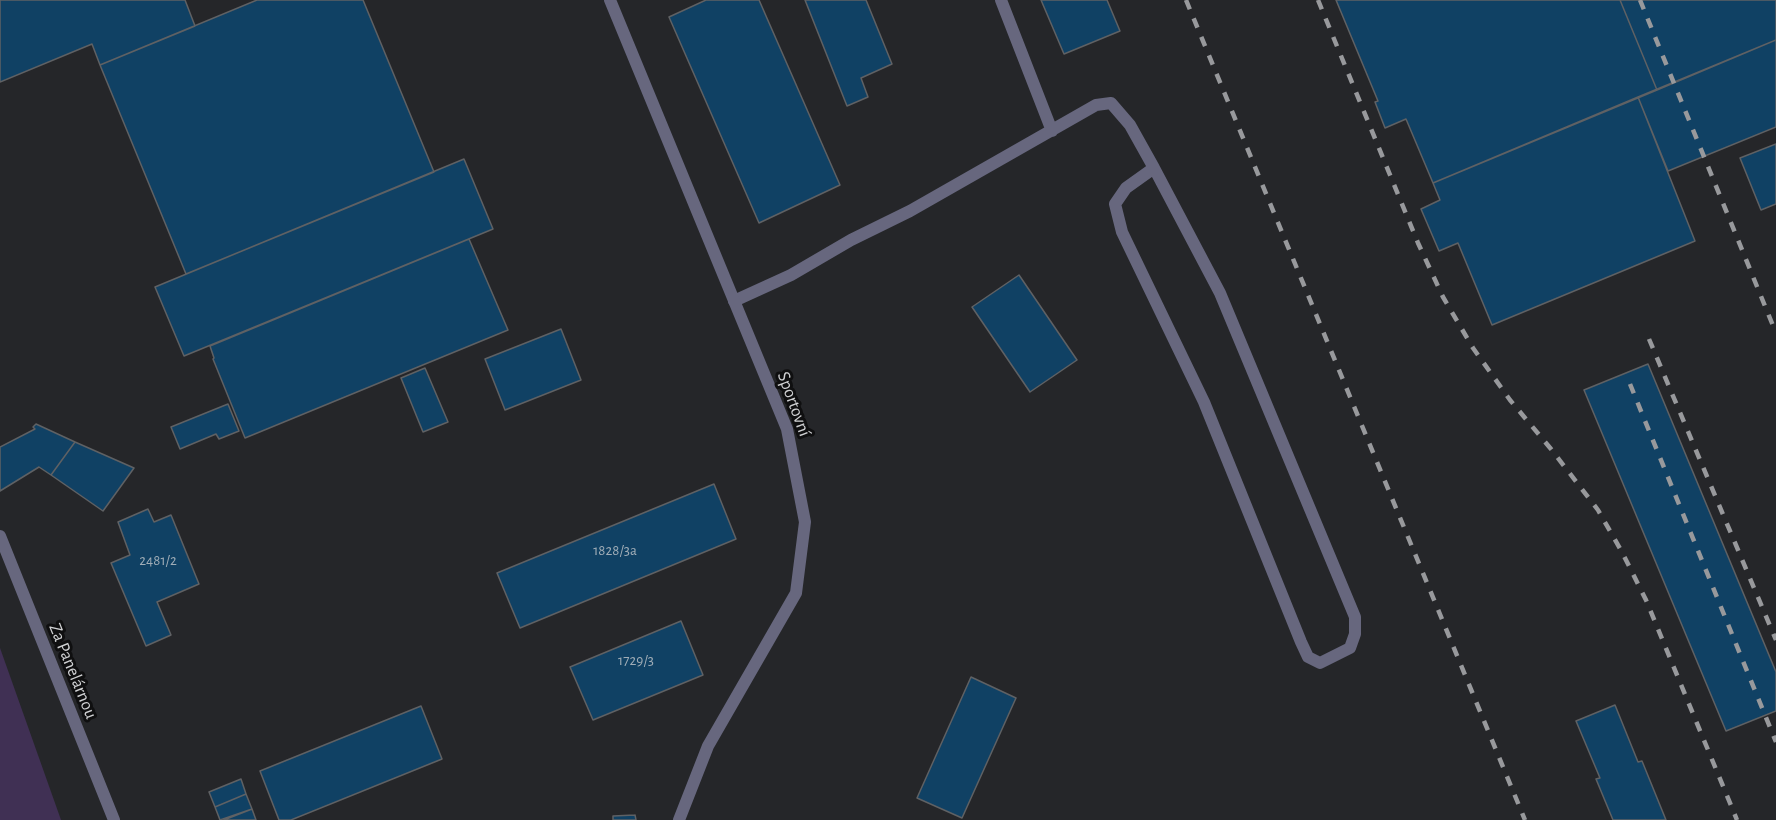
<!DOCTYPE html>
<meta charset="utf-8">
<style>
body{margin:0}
canvas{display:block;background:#252629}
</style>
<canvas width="1776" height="820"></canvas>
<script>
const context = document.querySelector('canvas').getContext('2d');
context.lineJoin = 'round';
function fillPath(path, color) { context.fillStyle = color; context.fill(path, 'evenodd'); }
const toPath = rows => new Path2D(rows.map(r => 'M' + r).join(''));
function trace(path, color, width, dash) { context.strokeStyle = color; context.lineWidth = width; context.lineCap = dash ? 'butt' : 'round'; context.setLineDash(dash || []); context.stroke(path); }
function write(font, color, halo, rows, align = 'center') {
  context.font = font + ' "Alegreya Sans",sans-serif'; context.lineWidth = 6; context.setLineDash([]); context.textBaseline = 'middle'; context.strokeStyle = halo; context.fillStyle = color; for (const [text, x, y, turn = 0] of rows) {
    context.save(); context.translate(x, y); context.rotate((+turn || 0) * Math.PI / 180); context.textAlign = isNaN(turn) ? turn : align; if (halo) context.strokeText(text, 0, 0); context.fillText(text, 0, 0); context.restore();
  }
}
const green = toPath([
 [0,648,61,820,0,820]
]);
const building = toPath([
 [0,0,185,0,195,26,100,65,92,44,0,82,0,0],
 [257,0,363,0,434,172,186,274,100,65,257,0],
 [706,0,759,0,840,185,759,223,669,17,706,0],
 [805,0,866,0,892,64,861,78,868,97,847,106,805,0],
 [1041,0,1107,0,1120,31,1064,54,1041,0],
 [1336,0,1620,0,1657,90,1433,183,1406,119,1385,128,1375,102,1378,101,1336,0],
 [1620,0,1776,0,1776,40,1657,90,1620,0],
 [1776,40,1776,127,1668,171,1638,97,1776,40],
 [1638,97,1695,241,1492,325,1458,243,1439,251,1421,209,1440,200,1433,183,1638,97],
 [1776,144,1776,204,1761,210,1740,158,1776,144],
 [464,159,493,229,184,356,155,287,464,159],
 [469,239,508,330,245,438,213,359,214,358,210,346,469,239],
 [1019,275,1077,360,1030,392,972,307,1019,275],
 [561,329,581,380,505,410,485,359,561,329],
 [1648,364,1776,672,1776,711,1726,731,1584,390,1648,364],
 [425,368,448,422,423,432,401,378,425,368],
 [228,404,239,431,219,439,216,434,180,449,171,427,228,404],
 [36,424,75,442,51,475,39,467,0,491,0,447,35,429,33,427,36,424],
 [75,442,134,468,103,511,51,475,75,442],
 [714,484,736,539,520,628,497,573,714,484],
 [148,509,154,522,171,515,199,584,157,602,171,635,146,646,111,563,130,555,118,522,148,509],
 [681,621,703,675,593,720,570,667,681,621],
 [971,677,1016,698,962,818,917,798,971,677],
 [1615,705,1638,762,1642,761,1666,820,1613,820,1596,779,1600,778,1576,721,1615,705],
 [421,706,442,759,291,820,279,820,260,771,421,706],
 [241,779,246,794,215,807,209,792,241,779],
 [246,794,252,809,220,820,215,807,246,794],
 [252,809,256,820,224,820,252,809],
 [635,815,636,820,613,820,613,816,635,815]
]);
const service = toPath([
 [1001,0,1052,131],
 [734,301,791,275,851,240,910,211,1096,105,1111,103,1130,125,1154,168,1220,293,1355,617,1355,634,1350,648,1320,663,1308,657,1301,642,1204,402,1122,232,1115,204,1126,188,1154,168]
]);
const minor = toPath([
 [610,0,787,429,805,522,796,593,708,746,679,820],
 [0,536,114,820]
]);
const rail = toPath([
 [1186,0,1525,820],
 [1318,0,1418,243,1443,297,1473,348,1510,400,1551,449,1598,510,1622,552,1646,600,1737,820],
 [1640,0,1776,333],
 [1649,339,1776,640],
 [1630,384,1776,742]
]);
const numberNames = [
 ["1828/3a",615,550],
 ["2481/2",158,560],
 ["1729/3",636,660]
];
const streetNames = [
 ["Sportovní",794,404,70],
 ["Za Panelárnou",73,671,68]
];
fillPath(green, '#403054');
fillPath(building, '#104164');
trace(building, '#5f6164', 1.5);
trace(service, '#67677e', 12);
trace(minor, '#67677e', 12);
trace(rail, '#98999c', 4.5, [10, 10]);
write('15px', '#a0adb7', null, numberNames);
write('18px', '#d0d1d3', '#0f0f10', streetNames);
</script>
